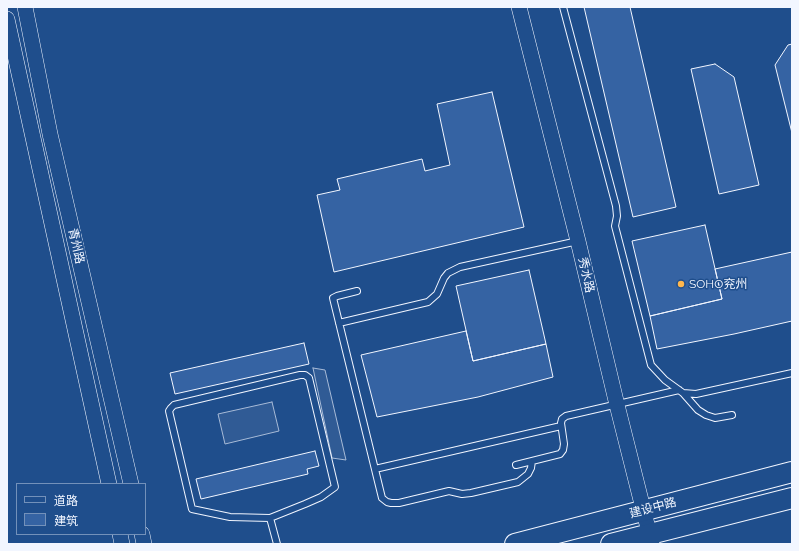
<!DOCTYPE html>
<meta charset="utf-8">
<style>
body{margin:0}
#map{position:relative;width:799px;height:551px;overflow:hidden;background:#1f4e8c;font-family:Raleway,"Noto Sans SC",sans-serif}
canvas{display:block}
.frame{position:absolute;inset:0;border:8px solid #f2f6ff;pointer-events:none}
.legend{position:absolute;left:16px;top:483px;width:130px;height:52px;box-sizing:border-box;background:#1f4e8c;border:1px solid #7391ba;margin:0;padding:5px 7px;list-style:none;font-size:12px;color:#f2f6ff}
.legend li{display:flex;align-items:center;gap:8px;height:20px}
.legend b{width:20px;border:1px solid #7391ba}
</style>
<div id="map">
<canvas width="799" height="551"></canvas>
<div class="frame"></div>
<ul class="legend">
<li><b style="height:5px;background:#1f4e8c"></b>道路</li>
<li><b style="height:11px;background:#3563a3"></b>建筑</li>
</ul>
</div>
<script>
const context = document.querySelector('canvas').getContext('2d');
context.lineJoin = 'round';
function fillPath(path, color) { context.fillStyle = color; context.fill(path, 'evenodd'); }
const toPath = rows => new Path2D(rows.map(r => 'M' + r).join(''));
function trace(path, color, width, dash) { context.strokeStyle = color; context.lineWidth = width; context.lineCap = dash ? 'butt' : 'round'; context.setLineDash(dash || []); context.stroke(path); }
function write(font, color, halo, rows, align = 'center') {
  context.font = font + ' Raleway,"Noto Sans SC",sans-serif'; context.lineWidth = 3; context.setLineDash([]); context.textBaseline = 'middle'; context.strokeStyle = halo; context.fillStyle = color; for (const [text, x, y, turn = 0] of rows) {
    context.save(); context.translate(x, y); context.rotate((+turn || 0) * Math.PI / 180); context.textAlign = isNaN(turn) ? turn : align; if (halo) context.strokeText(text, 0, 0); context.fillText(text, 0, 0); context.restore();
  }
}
const built = toPath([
 [313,368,325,370,346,460,332,458,313,368],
 [272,402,279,431,225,444,218,414,272,402]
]);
const building = toPath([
 [584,7,630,7,676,207,633,217,584,7],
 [792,44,792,133,775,65,788,45,792,44],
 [715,64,734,77,759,185,719,194,691,69,715,64],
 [492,92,524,227,334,272,317,195,340,190,337,179,422,159,425,171,450,165,437,104,492,92],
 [705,225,722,299,650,316,632,241,705,225],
 [792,252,792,321,734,334,657,349,650,316,722,299,715,269,792,252],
 [529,270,546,344,473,361,456,286,529,270],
 [466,331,473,361,546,344,553,377,478,397,377,417,361,355,466,331],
 [304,343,309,364,175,394,170,373,304,343],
 [315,451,319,466,307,469,308,474,201,499,196,479,315,451]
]);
const service = toPath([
 [563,7,616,206,617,216,615,226,651,365,665,380,683,393,696,394,792,373],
 [357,291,337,296,333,298,382,498,387,502,391,503,399,503,449,491,462,494,471,493,518,482,528,474,531,468,532,461],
 [339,323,428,302,437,294,444,278,448,273,460,267,578,241],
 [300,375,305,375,309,378,335,487,321,497,305,504,270,518,230,517,192,509,169,411,171,408,174,405,300,375],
 [683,393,698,410,706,415,715,418,732,415],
 [516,465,560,454,563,450,564,444,561,423,562,419,566,416,679,390],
 [375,469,561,426],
 [270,518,277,544]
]);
const tertiary = toPath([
 [25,7,50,134,131,484],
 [519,7,578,241,617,405,652,544],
 [7,19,109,484],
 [120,534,122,544],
 [142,534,144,544]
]);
const primary = toPath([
 [515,544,792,472],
 [611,544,792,498]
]);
const markers = [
 [681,284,4,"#ffb74d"]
];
const streetNames = [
 ["青州路",76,246,77],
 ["秀水路",586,275,77],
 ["建设中路",653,508,-15]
];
const poiNames = [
 ["SOHO兖州",689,284]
];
fillPath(built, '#305b95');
trace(built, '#a8bbd7', 1);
fillPath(building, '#3563a3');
trace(building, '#f2f6ff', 1);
trace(service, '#f2f6ff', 8);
trace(tertiary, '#f2f6ff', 16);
trace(primary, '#f2f6ff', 22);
trace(service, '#1f4e8c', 6);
trace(tertiary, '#1f4e8c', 15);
trace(primary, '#1f4e8c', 20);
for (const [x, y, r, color] of markers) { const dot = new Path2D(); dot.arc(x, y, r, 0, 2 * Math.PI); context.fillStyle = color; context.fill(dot); trace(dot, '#1f4e8c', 1.5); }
write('12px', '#f2f6ff', '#1f4e8c', streetNames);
write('12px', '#f2f6ff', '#1f4e8c', poiNames, 'left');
</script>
